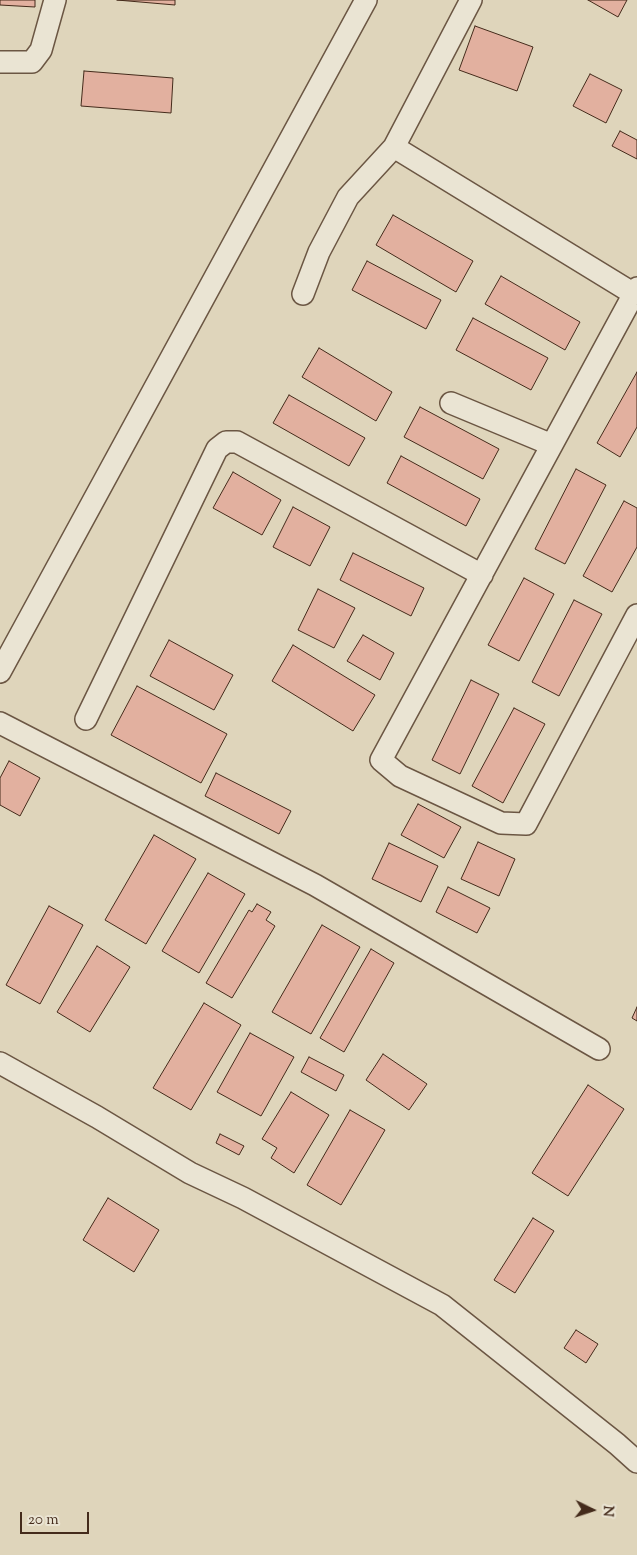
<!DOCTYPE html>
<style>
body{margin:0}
#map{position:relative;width:637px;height:1555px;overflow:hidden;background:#dfd5bb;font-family:"Sorts Mill Goudy",serif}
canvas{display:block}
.north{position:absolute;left:567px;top:1485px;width:50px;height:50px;-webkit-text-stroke:4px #eae4d3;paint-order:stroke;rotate:94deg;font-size:14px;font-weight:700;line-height:20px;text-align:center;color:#442b1b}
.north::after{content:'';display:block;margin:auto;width:18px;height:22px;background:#442b1b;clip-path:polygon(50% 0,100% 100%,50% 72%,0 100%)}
.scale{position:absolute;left:20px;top:1512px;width:69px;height:22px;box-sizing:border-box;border:2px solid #442b1b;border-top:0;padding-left:6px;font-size:15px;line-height:18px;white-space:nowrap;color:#442b1b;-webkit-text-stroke:4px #eae4d3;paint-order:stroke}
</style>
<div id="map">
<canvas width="637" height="1555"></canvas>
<div class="north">N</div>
<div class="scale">20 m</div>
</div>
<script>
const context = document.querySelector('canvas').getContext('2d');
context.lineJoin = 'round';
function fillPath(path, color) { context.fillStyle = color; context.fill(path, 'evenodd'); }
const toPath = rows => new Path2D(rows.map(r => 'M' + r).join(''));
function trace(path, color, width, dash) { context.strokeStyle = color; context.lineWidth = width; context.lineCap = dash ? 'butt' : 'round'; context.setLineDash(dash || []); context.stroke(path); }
const building = toPath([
 [0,0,35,0,35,7,0,5,0,0],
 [117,0,175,0,175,5,117,0],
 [588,0,627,0,618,17,588,0],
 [475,26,533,47,517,91,459,70,475,26],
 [84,71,173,78,171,113,81,106,84,71],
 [590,74,622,90,606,123,573,106,590,74],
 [620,131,637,140,637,159,612,146,620,131],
 [393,215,473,261,456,292,376,245,393,215],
 [367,261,441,300,426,329,352,290,367,261],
 [501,276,580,322,565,350,485,304,501,276],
 [473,318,548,358,531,390,456,350,473,318],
 [319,348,392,392,376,421,302,377,319,348],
 [637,372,637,427,620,457,597,443,637,372],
 [289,395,365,438,349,466,273,423,289,395],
 [420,407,499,449,483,479,404,437,420,407],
 [401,456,480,499,466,526,387,483,401,456],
 [576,469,606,485,565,564,535,549,576,469],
 [233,472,281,500,262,535,213,508,233,472],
 [624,501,637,508,637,547,612,592,583,576,624,501],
 [293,507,330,527,310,566,273,547,293,507],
 [353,553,424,588,411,616,340,580,353,553],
 [524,578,554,594,519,661,488,645,524,578],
 [318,589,355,608,334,648,298,630,318,589],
 [574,600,602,614,559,696,532,682,574,600],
 [363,635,394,653,380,680,347,661,363,635],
 [169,640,233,675,214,710,150,676,169,640],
 [293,645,375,695,353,731,272,681,293,645],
 [471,680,499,694,460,774,432,760,471,680],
 [137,686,227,734,201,783,111,735,137,686],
 [514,708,545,724,503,803,472,786,514,708],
 [9,761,40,778,20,816,0,805,0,778,9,761],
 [216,773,291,811,279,834,205,796,216,773],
 [418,804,461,827,444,858,401,835,418,804],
 [154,835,196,859,146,944,105,920,154,835],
 [478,842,515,859,499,896,461,879,478,842],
 [389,843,438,866,421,902,372,879,389,843],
 [208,873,245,894,199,973,162,951,208,873],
 [448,887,490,908,477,933,436,912,448,887],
 [257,904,271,912,266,920,275,926,232,998,206,983,249,910,252,912,257,904],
 [49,906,83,925,40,1004,6,985,49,906],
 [322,925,360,947,311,1034,272,1012,322,925],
 [97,946,130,967,90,1032,57,1012,97,946],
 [371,949,394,963,344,1052,320,1038,371,949],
 [204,1003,241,1025,191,1110,153,1088,204,1003],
 [637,1007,637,1021,632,1018,637,1007],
 [250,1033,294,1057,261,1116,217,1092,250,1033],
 [383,1054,427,1084,409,1110,366,1080,383,1054],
 [309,1057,344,1075,336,1091,301,1072,309,1057],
 [588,1085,624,1109,568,1196,532,1173,588,1085],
 [291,1092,329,1115,294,1173,271,1158,277,1148,262,1139,291,1092],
 [350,1110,385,1130,341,1205,307,1185,350,1110],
 [220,1134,244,1146,239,1155,216,1143,220,1134],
 [108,1198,159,1230,134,1272,83,1240,108,1198],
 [533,1218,554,1231,515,1293,494,1280,533,1218],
 [576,1330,598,1344,586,1363,564,1348,576,1330]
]);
const minor = toPath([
 [0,62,32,62,41,50,55,0],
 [394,147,634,294],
 [637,288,381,760,400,776,501,823,526,824,637,615],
 [303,294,319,252,348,197,394,147,471,0],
 [451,403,552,445],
 [0,672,366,0],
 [86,719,217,449,226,442,237,442,482,575],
 [0,723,315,885,599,1049],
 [0,1063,97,1117,190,1173,243,1198,442,1305,617,1444,637,1462]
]);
fillPath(building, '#e2b09f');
trace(building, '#442b1b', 1);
trace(minor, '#6b5643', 24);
trace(minor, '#eae4d3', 21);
</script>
